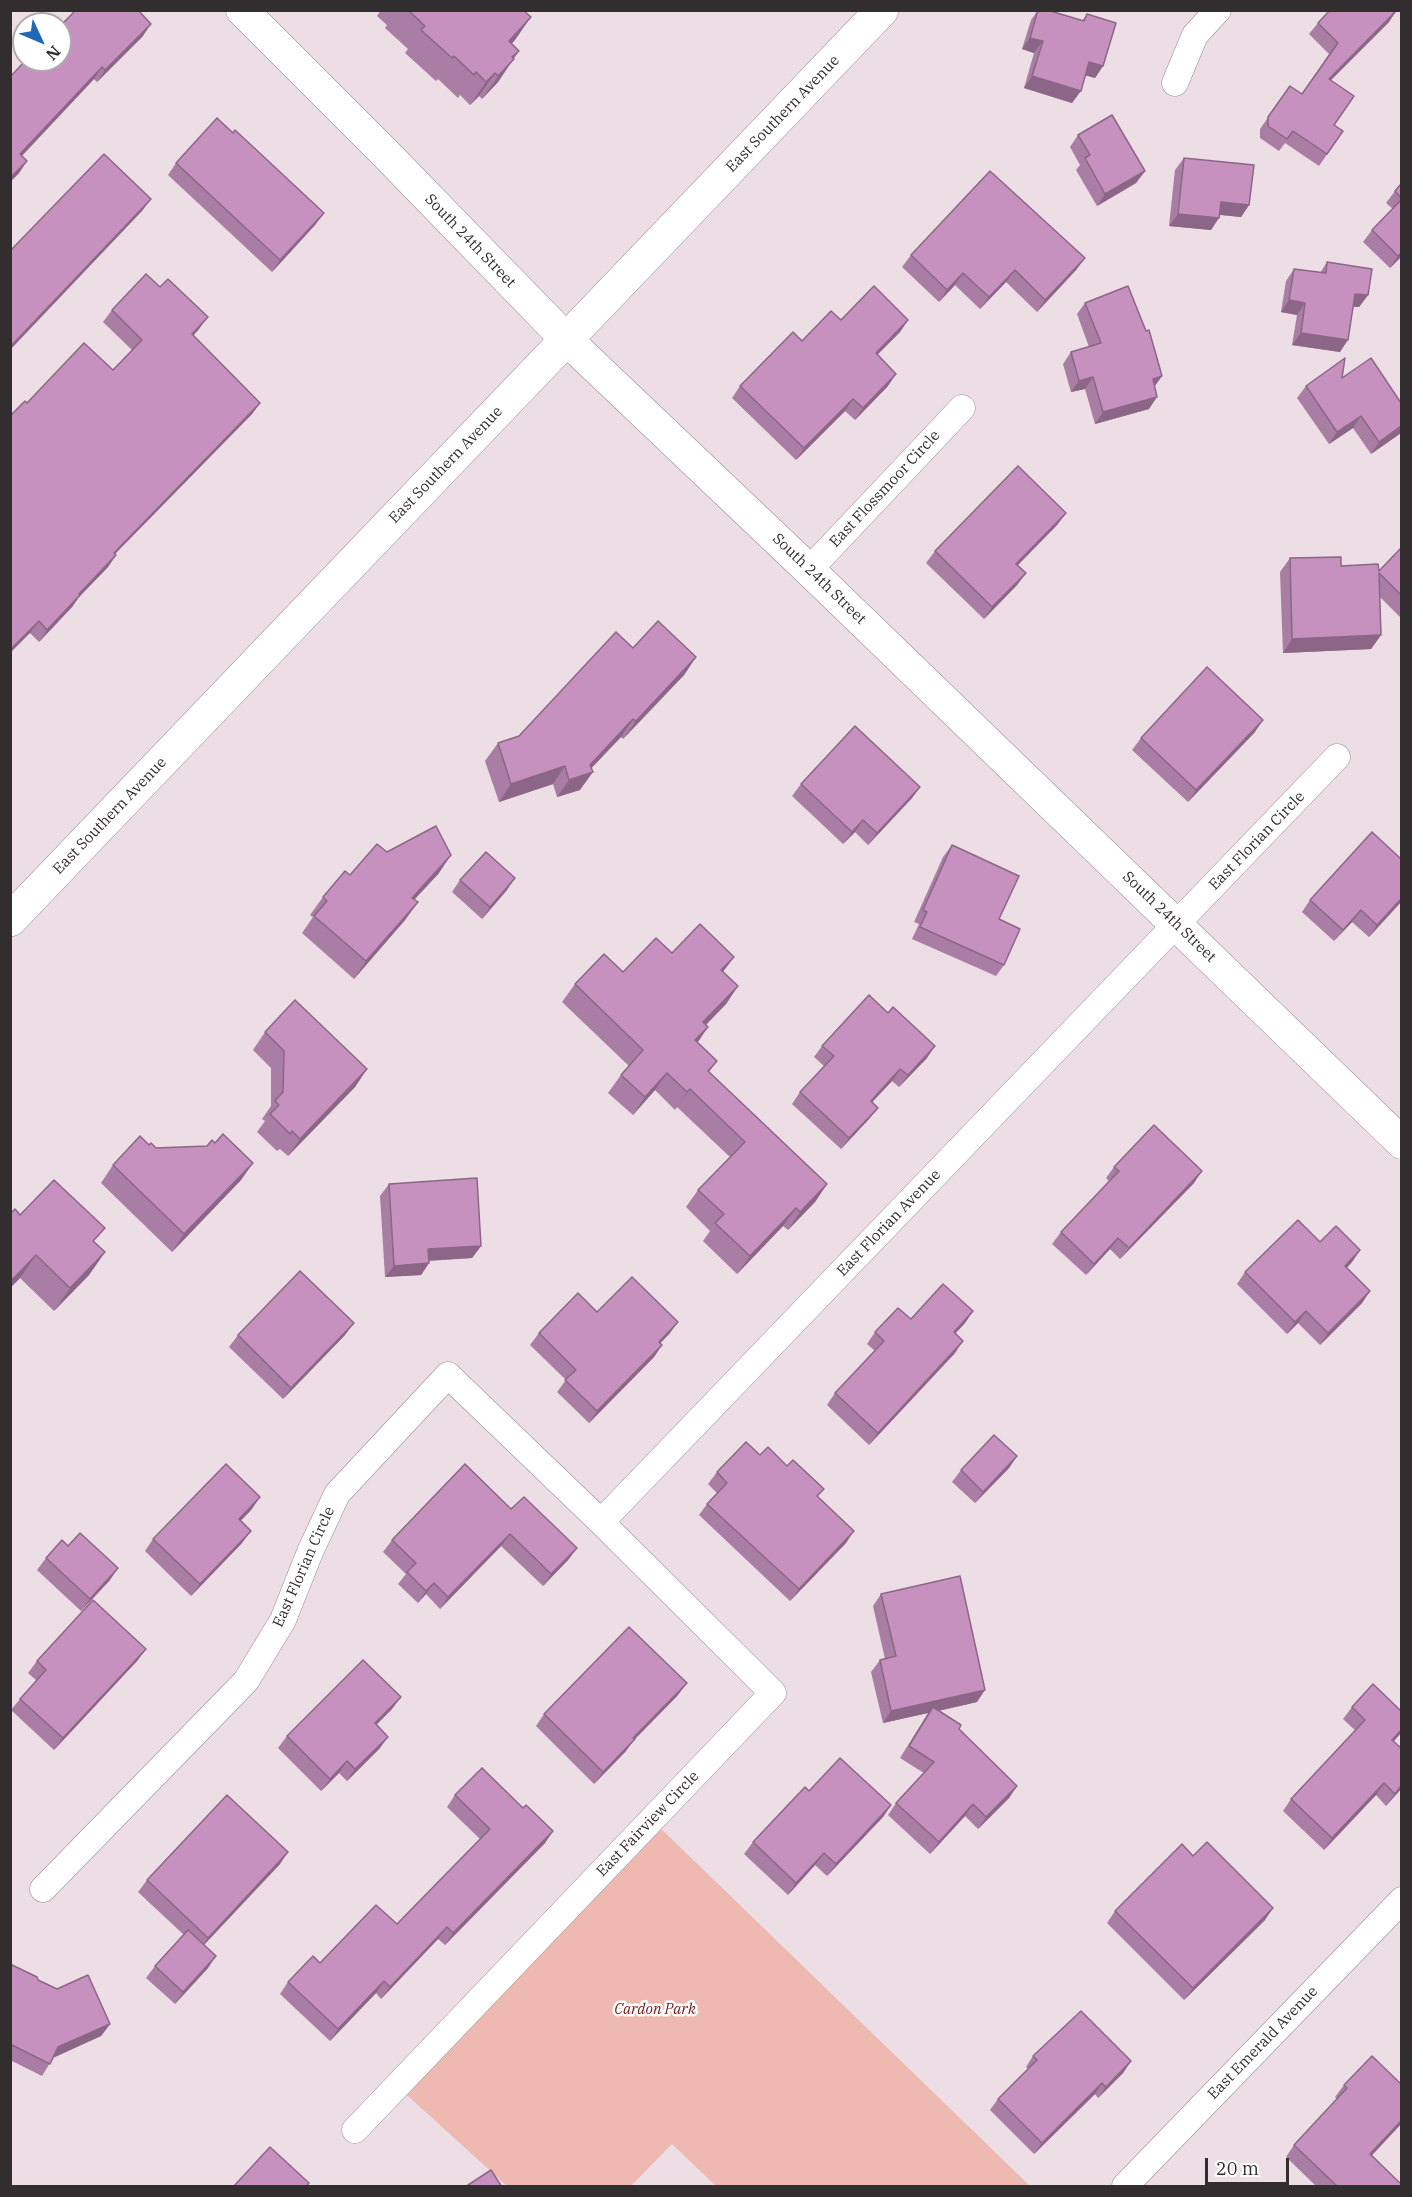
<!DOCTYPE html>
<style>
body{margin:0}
#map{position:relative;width:1412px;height:2197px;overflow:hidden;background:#eddde4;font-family:"IBM Plex Serif",serif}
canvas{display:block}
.frame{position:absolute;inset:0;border:12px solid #322d2f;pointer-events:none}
.north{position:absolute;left:12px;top:12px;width:60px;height:60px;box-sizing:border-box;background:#fff;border:2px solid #adabac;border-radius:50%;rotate:134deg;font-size:16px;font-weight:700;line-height:24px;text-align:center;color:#322d2f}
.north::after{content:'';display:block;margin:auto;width:21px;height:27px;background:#1f68b7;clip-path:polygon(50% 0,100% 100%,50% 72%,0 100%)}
.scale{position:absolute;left:1205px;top:2158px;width:84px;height:27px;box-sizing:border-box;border:3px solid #322d2f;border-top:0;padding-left:8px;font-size:18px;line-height:21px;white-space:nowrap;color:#322d2f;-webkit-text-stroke:4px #fff;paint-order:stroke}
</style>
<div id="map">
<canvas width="1412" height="2197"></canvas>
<div class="frame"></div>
<div class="north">N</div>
<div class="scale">20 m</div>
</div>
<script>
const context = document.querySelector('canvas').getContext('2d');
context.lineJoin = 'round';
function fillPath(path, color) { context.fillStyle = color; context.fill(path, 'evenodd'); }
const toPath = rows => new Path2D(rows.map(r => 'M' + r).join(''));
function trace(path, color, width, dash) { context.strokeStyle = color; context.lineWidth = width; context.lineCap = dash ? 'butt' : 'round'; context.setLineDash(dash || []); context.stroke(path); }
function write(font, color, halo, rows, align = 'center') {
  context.font = font + ' "IBM Plex Serif",serif'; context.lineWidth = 5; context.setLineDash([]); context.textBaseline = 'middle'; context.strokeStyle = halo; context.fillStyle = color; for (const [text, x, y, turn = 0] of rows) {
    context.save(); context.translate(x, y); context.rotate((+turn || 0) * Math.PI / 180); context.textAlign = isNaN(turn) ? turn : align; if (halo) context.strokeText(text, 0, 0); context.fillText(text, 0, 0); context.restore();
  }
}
const green = toPath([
 [652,1820,1030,2186,716,2186,672,2144,631,2186,507,2186,397,2086]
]);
const minor = toPath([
 [1175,83,1195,35,1218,10],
 [809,570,962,408],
 [601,1522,1337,757],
 [43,1889,246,1681,283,1620,310,1552,337,1494,448,1375,601,1522,773,1693,355,2130],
 [1125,2186,1402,1900]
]);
const tertiary = toPath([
 [242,10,385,153,566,339,809,570,1402,1143]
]);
const secondary = toPath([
 [10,920,882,10]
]);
const wall = toPath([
 [76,10,143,36,97,82,94,79,22,156,27,161,19,173,10,182],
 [381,10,523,10,515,40,511,44,513,58,498,82,482,99,479,96,470,105,460,95,458,98,438,79,436,81,405,53,408,49,385,28,387,25,377,16],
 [1038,10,1046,10,1082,21,1087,14,1103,66,1095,78,1085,75,1072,103,1024,88,1034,53,1022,49,1031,20],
 [1389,22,1331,80,1334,125,1343,131,1319,166,1285,143,1279,151,1260,138,1260,129,1290,86,1302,94,1329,54,1309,34,1318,23],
 [233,133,324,213,315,225,272,272,168,175,176,163],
 [1078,135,1145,171,1136,183,1097,206,1076,170,1080,165,1070,147],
 [1184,158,1249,205,1241,217,1220,215,1211,230,1169,226,1175,170],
 [1401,184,1401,257,1390,268,1363,242,1372,230,1393,209,1386,203,1395,191],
 [911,255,1085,258,1076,270,1037,312,1006,282,980,309,955,285,939,302,902,267],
 [1327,262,1368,295,1359,307,1353,307,1340,352,1292,345,1297,315,1281,312,1286,281,1294,269,1320,273],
 [1085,303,1162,376,1155,386,1149,409,1095,424,1085,389,1071,392,1063,364,1071,352,1089,347,1077,314],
 [112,310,199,329,193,336,260,403,252,414,115,554,116,555,108,567,79,597,72,607,39,642,30,633,27,403,113,370,132,350,103,322],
 [841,320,908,320,900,332,877,355,888,386,855,420,845,411,796,460,732,398,740,386,802,341],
 [1342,378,1401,403,1401,433,1371,454,1353,428,1329,444,1297,398,1306,386],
 [1066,513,1057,525,1018,565,1026,573,1017,585,984,619,926,563,935,551],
 [1401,548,1401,618,1380,597,1381,635,1371,649,1283,653,1280,572,1290,558,1379,571],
 [633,648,696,657,684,675,623,739,621,737,591,768,580,790,557,797,553,784,499,802,485,761,498,743,519,736],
 [1255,732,1188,802,1132,750,1141,738],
 [801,784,920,787,912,798,868,845,855,832,843,844,792,796],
 [952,845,999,919,1004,965,996,976,912,939,919,924,914,922,943,857],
 [387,852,439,873,414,900,418,902,405,920,354,979,302,933,313,917,310,915,323,897,350,875],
 [460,880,507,890,482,919,452,892],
 [1310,900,1401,902,1369,937,1352,922,1334,941,1302,912],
 [672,953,734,957,723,972,738,986,726,1004,706,1025,697,1042,717,1061,709,1072,827,1184,815,1202,788,1230,783,1226,737,1274,703,1241,710,1231,686,1207,698,1190,730,1157,677,1107,675,1110,655,1090,633,1115,608,1093,621,1075,629,1066,562,1002,575,984,623,972],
 [265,1032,367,1069,355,1087,288,1156,280,1149,277,1151,257,1132,265,1121,262,1119,271,1106,271,1068,253,1050],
 [822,1046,927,1058,899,1087,892,1081,872,1102,878,1108,869,1119,841,1149,792,1104,800,1092,824,1066,814,1057],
 [215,1143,253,1163,241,1180,172,1252,101,1183,113,1165,149,1145,156,1148,207,1146],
 [1114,1167,1194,1183,1120,1259,1110,1249,1086,1275,1052,1244,1061,1232,1109,1181,1106,1178],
 [389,1184,481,1246,472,1258,429,1261,429,1263,421,1275,385,1277,380,1196],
 [10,1214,20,1215,95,1242,105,1252,89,1275,54,1311,20,1278,10,1288],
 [1320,1242,1360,1250,1352,1262,1347,1268,1370,1291,1362,1303,1320,1345,1298,1323,1287,1334,1237,1284,1245,1272],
 [973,1311,965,1323,955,1334,955,1353,869,1445,827,1405,835,1393,875,1351,867,1344,875,1332,911,1319],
 [597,1312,670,1333,660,1343,662,1345,654,1357,589,1423,557,1392,566,1380,530,1345,539,1333],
 [238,1335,345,1335,283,1399,229,1347],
 [760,1455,846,1543,790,1601,699,1515,707,1504,717,1493,708,1484,717,1472],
 [1017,1456,1009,1468,975,1503,952,1482,961,1470],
 [252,1509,240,1521,242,1543,191,1596,145,1551,153,1539],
 [511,1509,577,1548,568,1560,543,1586,501,1546,440,1609,426,1594,418,1603,398,1584,406,1574,383,1552,392,1540],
 [68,1546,110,1580,81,1611,37,1570,46,1558],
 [881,1594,977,1702,939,1711,959,1729,1017,1786,1009,1798,978,1829,965,1816,930,1854,888,1815,896,1803,924,1773,900,1758,928,1713,883,1723,871,1672,880,1660,885,1659,873,1606],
 [146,1649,137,1661,54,1750,11,1710,20,1699,37,1681,28,1673,37,1661],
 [678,1695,633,1741,626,1751,594,1784,536,1726,544,1714],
 [1352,1707,1401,1733,1394,1741,1401,1789,1386,1806,1376,1795,1324,1850,1283,1811,1291,1799,1356,1731,1343,1719],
 [392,1709,376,1725,380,1748,347,1781,339,1773,321,1791,278,1748,287,1736],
 [809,1791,891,1805,883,1817,827,1876,815,1865,788,1895,744,1854,753,1842],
 [455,1795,523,1808,553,1831,545,1843,445,1945,438,1939,381,1999,376,1993,330,2041,280,1994,288,1982,320,1963,397,1924,480,1839,447,1807],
 [1193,1856,1265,1920,1184,2000,1107,1923,1115,1911],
 [280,1864,204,1945,208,1968,175,2004,146,1978,155,1966,184,1935,138,1892,147,1880],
 [10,1964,110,2024,101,2036,53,2058,42,2076,10,2060],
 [1033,2056,1131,2061,1123,2073,1098,2098,1095,2094,1034,2154,990,2110,998,2099,1028,2069,1026,2067],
 [1344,2085,1401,2124,1372,2155,1401,2187,1317,2187,1286,2157,1294,2145,1337,2099,1335,2097]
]);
const shadedWall = toPath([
 [1397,10,1389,22,1320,91,1329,79],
 [531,17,515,40,492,64,509,41],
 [151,24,143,36,97,82,105,70],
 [1030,38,1043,41,1034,53,1022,49],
 [519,51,498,82,482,99,512,57],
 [1089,62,1103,66,1095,78,1081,74],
 [102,67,94,79,12,166,20,154],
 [495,73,479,96,470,105,486,82],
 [1032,76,1081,91,1072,103,1024,88],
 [27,161,19,173,10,182,10,178],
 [1145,171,1136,183,1097,206,1105,194],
 [151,199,142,211,10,350,10,347],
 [1221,202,1249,205,1241,217,1213,214],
 [324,213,315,225,272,272,280,260],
 [1178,214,1219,218,1211,230,1169,226],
 [1401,253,1401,257,1390,268,1398,256],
 [1085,258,1076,270,1037,312,1045,300],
 [1015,270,1006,282,980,309,989,297],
 [963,273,955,285,939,302,947,290],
 [1355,294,1368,295,1359,307,1347,306],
 [1289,300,1305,303,1297,315,1281,312],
 [208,317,199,329,183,346,192,334],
 [908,320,900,332,867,365,876,353],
 [1301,333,1348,340,1340,352,1292,345],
 [896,374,888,386,855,420,863,408],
 [1162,376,1153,388,1153,379],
 [1093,377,1085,389,1071,392,1079,381],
 [1157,397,1149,409,1095,424,1103,412],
 [853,399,845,411,796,460,804,448],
 [260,403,252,414,105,564,114,553],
 [1361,416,1353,428,1329,444,1337,432],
 [1401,426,1401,433,1371,454,1379,442],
 [1066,513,1057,525,1008,575,1016,564],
 [116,555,108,567,79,597,72,607,39,642,47,630,79,594],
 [1026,573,1017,585,984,619,992,607],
 [39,621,30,633,10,653,10,650],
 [1381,635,1371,649,1283,653,1292,639],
 [696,657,684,675,623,739,636,721],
 [633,719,621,737,585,775,593,772,580,790,557,797,569,780,590,765],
 [1263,720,1255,732,1188,802,1196,790],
 [565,766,553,784,499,802,511,784],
 [920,787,912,798,868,845,877,833],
 [863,820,855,832,843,844,852,832],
 [451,855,439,873,400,915,412,898],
 [515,878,507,890,482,919,490,907],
 [1401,899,1401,902,1369,937,1377,925],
 [418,902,405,920,354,979,366,961],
 [1361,910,1352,922,1334,941,1343,930],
 [734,957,721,974,721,970],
 [738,986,726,1004,691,1040,703,1022],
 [708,1027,696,1045,695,1040],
 [935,1046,927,1058,899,1087,908,1075],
 [367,1069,355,1087,288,1156,300,1139],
 [900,1069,892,1081,862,1113,871,1101],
 [667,1073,655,1090,633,1115,645,1097],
 [690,1089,677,1107,675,1110,687,1092],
 [878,1108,869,1119,841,1149,849,1138],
 [253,1163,241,1180,172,1252,184,1234],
 [1202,1171,1194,1183,1120,1259,1129,1248],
 [827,1184,815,1202,788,1230,800,1212],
 [796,1208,783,1226,737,1274,750,1256],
 [1118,1238,1110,1249,1086,1275,1094,1264],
 [481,1246,472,1258,420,1261,428,1249],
 [1360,1250,1352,1262,1337,1278,1345,1266],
 [105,1252,89,1275,54,1311,70,1288],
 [36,1255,20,1278,10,1288,10,1282],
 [429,1263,421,1275,385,1277,394,1266],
 [1370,1291,1362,1303,1320,1345,1328,1333],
 [973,1311,965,1323,945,1344,954,1332],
 [1306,1311,1298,1323,1287,1334,1295,1322],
 [678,1322,670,1333,650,1354,659,1342],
 [354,1323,345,1335,283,1399,291,1388],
 [963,1341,955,1353,869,1445,878,1433],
 [662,1345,654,1357,589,1423,597,1411],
 [1017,1456,1009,1468,975,1503,983,1492],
 [260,1497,252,1509,231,1531,239,1519],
 [251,1531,242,1543,191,1596,200,1584],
 [854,1531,846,1543,790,1601,799,1589],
 [510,1534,501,1546,440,1609,448,1597],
 [577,1548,568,1560,543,1586,551,1574],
 [118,1568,110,1580,81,1611,90,1599],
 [434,1583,426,1594,418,1603,426,1591],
 [146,1649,137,1661,54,1750,63,1738],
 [687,1683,678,1695,633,1741,626,1751,594,1784,603,1772,633,1738],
 [985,1690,977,1702,883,1723,891,1711],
 [401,1697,392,1709,366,1735,375,1723],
 [1401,1730,1401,1733,1384,1752,1392,1740],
 [388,1737,380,1748,347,1781,355,1769],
 [347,1761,339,1773,321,1791,330,1779],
 [1384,1783,1376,1795,1324,1850,1332,1838],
 [1017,1786,1009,1798,978,1829,986,1817],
 [1401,1786,1401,1789,1386,1806],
 [973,1804,965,1816,930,1854,939,1842],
 [891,1805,883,1817,827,1876,836,1864],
 [553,1831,545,1843,445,1945,453,1933],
 [288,1852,280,1864,199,1950,208,1938],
 [824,1853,815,1865,788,1895,796,1883],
 [1273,1908,1265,1920,1184,2000,1193,1988],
 [447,1927,438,1939,381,1999,390,1987],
 [216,1956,208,1968,175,2004,183,1992],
 [384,1981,376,1993,330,2041,338,2029],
 [110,2024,101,2036,50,2059,58,2047],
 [1131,2061,1123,2073,1098,2098,1106,2087],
 [1102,2083,1095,2094,1034,2154,1042,2143],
 [1401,2121,1401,2124,1362,2166,1370,2154]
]);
const building = toPath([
 [76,10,138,10,151,24,105,70,102,67,20,154,27,161,10,178,10,77,26,60,60,60,60,26,76,10],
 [408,10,523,10,531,17,509,41,519,51,512,57,514,59,498,76,495,73,486,82,476,72,474,75,454,56,452,58,421,30,425,26,408,10],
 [1038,10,1047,10,1084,21,1087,14,1116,23,1103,66,1089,62,1081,91,1032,76,1043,41,1030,38,1038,10],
 [1330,10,1397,10,1329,79,1354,96,1334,125,1343,131,1327,154,1293,131,1287,139,1268,126,1268,117,1290,86,1302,94,1338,43,1318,23,1330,10],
 [1112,115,1145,171,1105,194,1085,158,1090,155,1078,135,1112,115],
 [217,118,233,133,235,130,324,213,280,260,176,163,217,118],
 [104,154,151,199,10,347,10,251,104,154],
 [1184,158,1254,165,1249,205,1221,202,1219,218,1178,214,1184,158],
 [990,171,1085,258,1045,300,1015,270,989,297,963,273,947,290,911,255,990,171],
 [1401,184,1401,198,1395,191,1401,184],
 [1401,200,1401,253,1398,256,1372,230,1401,200],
 [1327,262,1372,269,1368,295,1355,294,1348,340,1301,333,1305,303,1289,300,1294,269,1326,273,1327,262],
 [146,274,160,287,168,279,208,317,192,334,260,403,114,553,116,555,79,594,80,595,47,630,39,621,10,650,10,416,25,401,27,403,84,343,113,370,142,340,112,310,146,274],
 [874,286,908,320,876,353,896,374,863,408,853,399,804,448,740,386,793,332,802,341,831,311,841,320,874,286],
 [1128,286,1146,331,1149,330,1162,376,1153,379,1157,397,1103,412,1093,377,1079,381,1071,352,1101,343,1085,303,1128,286],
 [1345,358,1342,378,1371,358,1401,403,1401,426,1379,442,1361,416,1337,432,1306,386,1345,358],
 [1018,466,1066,513,1016,564,1026,573,992,607,935,551,1018,466],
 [1401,548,1401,595,1379,573,1381,635,1292,639,1290,558,1341,557,1341,566,1378,564,1379,571,1401,548],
 [658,621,696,657,636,721,633,719,590,765,593,772,569,780,565,766,511,784,498,743,519,736,616,632,633,648,658,621],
 [1207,667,1263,720,1196,790,1141,738,1207,667],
 [855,726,920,787,877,833,863,820,852,832,801,784,855,726],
 [436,826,451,855,412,898,418,902,366,961,314,916,327,901,323,897,345,871,350,875,377,844,387,852,436,826],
 [1372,832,1401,859,1401,899,1377,925,1361,910,1343,930,1310,900,1372,832],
 [952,845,1019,876,999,919,1020,929,1004,965,920,927,927,912,923,910,952,845],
 [486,852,515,878,490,907,460,880,486,852],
 [700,924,734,957,721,970,738,986,703,1022,708,1027,695,1040,717,1061,708,1071,827,1184,800,1212,796,1208,750,1256,715,1223,724,1214,698,1190,745,1142,690,1089,687,1092,667,1073,645,1097,621,1075,643,1050,575,984,604,954,623,972,656,938,672,953,700,924],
 [869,995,888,1013,893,1007,935,1046,908,1075,900,1069,871,1101,878,1108,849,1138,800,1092,834,1056,822,1046,869,995],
 [295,1000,367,1069,300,1139,292,1131,290,1134,270,1114,279,1105,275,1101,283,1092,284,1051,265,1032,295,1000],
 [1154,1125,1202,1171,1129,1248,1118,1238,1094,1264,1061,1232,1119,1171,1114,1167,1154,1125],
 [223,1134,253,1163,184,1234,113,1165,140,1136,149,1145,151,1143,156,1148,207,1146,212,1140,215,1143,223,1134],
 [477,1178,481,1246,428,1249,429,1263,394,1266,389,1184,477,1178],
 [54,1180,105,1228,93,1241,105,1252,70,1288,36,1255,10,1282,10,1214,15,1209,20,1215,54,1180],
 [1298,1220,1320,1242,1336,1226,1360,1250,1345,1266,1370,1291,1328,1333,1306,1311,1295,1322,1245,1272,1298,1220],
 [300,1271,354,1323,291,1388,238,1335,300,1271],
 [632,1277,678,1322,659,1342,662,1345,597,1411,565,1380,576,1370,539,1333,578,1293,597,1312,632,1277],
 [943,1284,973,1311,954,1332,963,1341,878,1433,835,1393,884,1341,875,1332,898,1308,911,1319,943,1284],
 [994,1435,1017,1456,983,1492,961,1470,994,1435],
 [746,1442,760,1455,768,1447,787,1466,793,1460,824,1489,817,1496,854,1531,799,1589,707,1504,727,1483,717,1472,746,1442],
 [226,1464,260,1497,239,1519,251,1531,200,1584,153,1539,226,1464],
 [465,1464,511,1509,524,1497,577,1548,551,1574,510,1534,448,1597,434,1583,426,1591,407,1572,416,1563,392,1540,465,1464],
 [80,1533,118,1568,90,1599,46,1558,62,1540,68,1546,80,1533],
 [960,1576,985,1690,891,1711,880,1660,896,1656,881,1594,960,1576],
 [93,1600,146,1649,63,1738,20,1699,46,1670,37,1661,93,1600],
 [629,1627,687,1683,633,1738,635,1739,603,1772,544,1714,629,1627],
 [363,1660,401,1697,375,1723,388,1737,355,1769,347,1761,330,1779,287,1736,363,1660],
 [1373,1684,1401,1711,1401,1730,1392,1740,1401,1748,1401,1786,1395,1794,1384,1783,1332,1838,1291,1799,1365,1720,1352,1707,1373,1684],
 [933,1707,961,1725,959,1729,1017,1786,986,1817,973,1804,939,1842,896,1803,934,1762,909,1746,933,1707],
 [840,1758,891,1805,836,1864,824,1853,796,1883,753,1842,805,1787,809,1791,840,1758],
 [482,1768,523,1808,526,1805,553,1831,453,1933,447,1927,390,1987,384,1981,338,2029,288,1982,313,1956,320,1963,376,1905,397,1924,490,1829,455,1795,482,1768],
 [227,1795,288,1852,208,1938,147,1880,227,1795],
 [1207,1842,1273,1908,1193,1988,1115,1911,1182,1844,1193,1856,1207,1842],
 [188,1930,216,1956,183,1992,155,1966,188,1930],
 [10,1964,37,1977,38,1980,57,1989,88,1975,110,2024,58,2047,50,2064,10,2044,10,1964],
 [1081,2011,1131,2061,1106,2087,1102,2083,1042,2143,998,2099,1037,2060,1033,2056,1081,2011],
 [1372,2056,1401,2084,1401,2121,1370,2154,1401,2184,1401,2187,1338,2187,1294,2145,1347,2088,1344,2085,1372,2056],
 [270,2147,309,2183,306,2187,233,2187,270,2147],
 [491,2170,502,2187,465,2187,491,2170]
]);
const streetNames = [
 ["East Southern Avenue",783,114,-46],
 ["South 24th Street",470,241,46],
 ["East Southern Avenue",446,465,-46],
 ["East Flossmoor Circle",885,489,-47],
 ["South 24th Street",819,579,44],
 ["East Southern Avenue",110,816,-46],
 ["East Florian Circle",1257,841,-46],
 ["South 24th Street",1169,917,44],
 ["East Florian Avenue",889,1223,-46],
 ["East Florian Circle",304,1567,-66],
 ["East Fairview Circle",648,1824,-46],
 ["East Emerald Avenue",1263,2043,-46]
];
const parkNames = [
 ["Cardon Park",655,2010]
];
fillPath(green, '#edb9b1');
trace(minor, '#9a8c92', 27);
trace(tertiary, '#9a8c92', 33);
trace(secondary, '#9a8c92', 34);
trace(minor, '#fff', 26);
trace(tertiary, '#fff', 32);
trace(secondary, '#fff', 33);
fillPath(wall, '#aa7da4');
fillPath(shadedWall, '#8b6686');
fillPath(building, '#c691bf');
trace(building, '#8b6686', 1.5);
write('15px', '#322d2f', '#fff', streetNames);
write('italic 15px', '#76211a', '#fff', parkNames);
</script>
